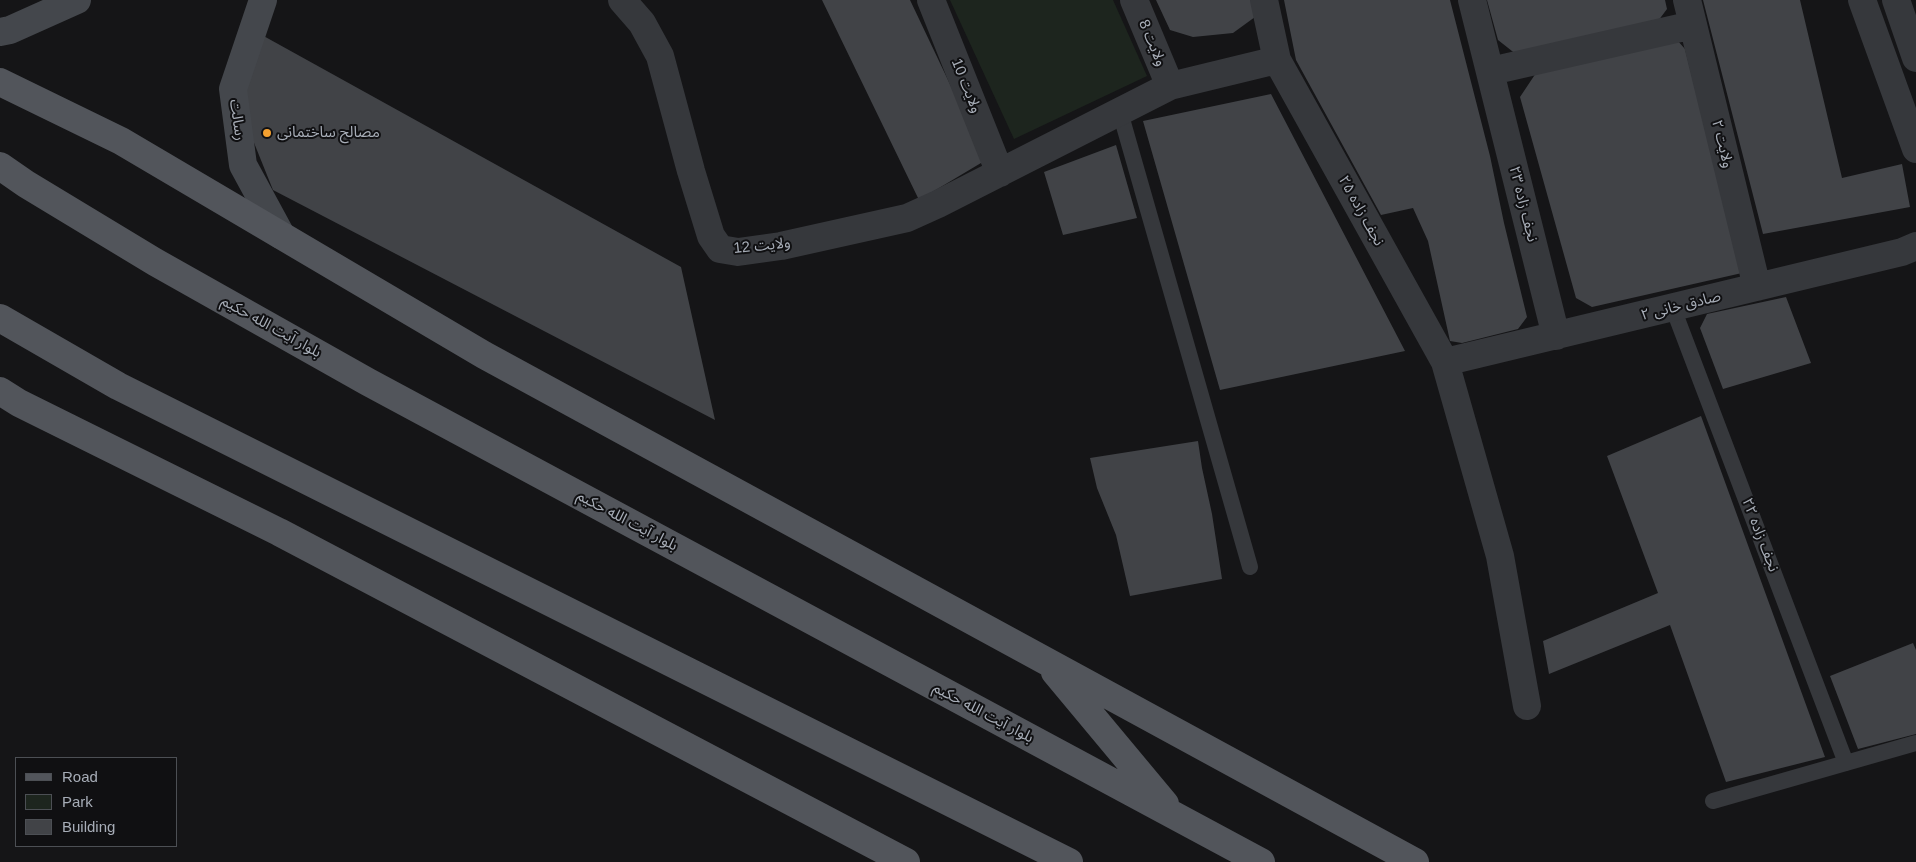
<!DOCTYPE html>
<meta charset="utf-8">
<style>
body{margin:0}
#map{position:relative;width:1916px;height:862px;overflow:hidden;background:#151517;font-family:Arial,sans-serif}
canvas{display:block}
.legend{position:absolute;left:15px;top:757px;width:162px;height:90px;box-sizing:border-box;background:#101012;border:1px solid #4c4f54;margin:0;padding:6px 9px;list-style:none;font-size:15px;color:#a7adb7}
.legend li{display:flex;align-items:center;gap:10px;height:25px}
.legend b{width:25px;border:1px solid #4c4f54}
</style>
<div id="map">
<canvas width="1916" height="862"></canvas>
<ul class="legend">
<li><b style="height:6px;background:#52555b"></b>Road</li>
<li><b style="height:14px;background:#1d251e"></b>Park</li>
<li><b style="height:14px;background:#414347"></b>Building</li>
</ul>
</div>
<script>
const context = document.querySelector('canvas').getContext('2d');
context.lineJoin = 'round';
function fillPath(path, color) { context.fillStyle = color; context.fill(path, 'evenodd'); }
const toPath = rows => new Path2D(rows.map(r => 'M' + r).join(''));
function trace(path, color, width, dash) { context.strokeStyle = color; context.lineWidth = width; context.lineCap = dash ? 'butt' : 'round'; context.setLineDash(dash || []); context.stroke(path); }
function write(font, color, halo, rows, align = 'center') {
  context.font = font + ' Arial,"Noto Sans Arabic",sans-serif'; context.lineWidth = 4; context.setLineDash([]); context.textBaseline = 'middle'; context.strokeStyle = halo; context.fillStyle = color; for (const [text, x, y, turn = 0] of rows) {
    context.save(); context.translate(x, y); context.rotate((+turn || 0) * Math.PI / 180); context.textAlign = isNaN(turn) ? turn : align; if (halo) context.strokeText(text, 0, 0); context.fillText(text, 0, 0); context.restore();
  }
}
const green = toPath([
 [950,0,1113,0,1147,76,1014,139]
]);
const building = toPath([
 [822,0,910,0,986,160,919,200],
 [1156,0,1251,0,1255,17,1233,33,1193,37,1170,30],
 [1284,0,1450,0,1490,156,1504,223,1527,317,1518,329,1462,343,1450,341,1428,241,1413,208,1381,215,1296,60],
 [1487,0,1665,0,1667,9,1658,21,1517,55,1498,40],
 [1703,0,1800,0,1842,178,1902,164,1910,207,1763,234],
 [260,34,681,267,715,420,273,190,234,93],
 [1677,40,1685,49,1742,273,1592,307,1576,298,1520,97,1536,73],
 [1271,94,1405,351,1220,390,1143,121],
 [1116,145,1137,218,1063,235,1044,172],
 [1786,297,1811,363,1723,389,1700,328,1707,314],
 [1701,416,1825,757,1726,782,1670,625,1549,674,1543,641,1658,593,1607,456],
 [1198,441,1202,468,1212,514,1222,579,1130,596,1116,535,1097,488,1090,458],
 [1913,643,1916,650,1916,734,1858,749,1830,676]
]);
const lane = toPath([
 [1120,112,1250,567],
 [1673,308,1846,763],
 [1713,801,1916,743]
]);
const street = toPath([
 [622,0,642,23,660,56,691,171,711,236,720,249,738,252,781,246,907,218,938,204,1170,86,1277,60],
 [931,0,1000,173],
 [1134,0,1170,86],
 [1264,0,1277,60,1445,362,1500,556,1527,706],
 [1472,0,1556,336],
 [1687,0,1757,287],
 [1862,0,1916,149],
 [1896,0,1916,58],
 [1491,71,1693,25],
 [1445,362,1902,252,1916,246]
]);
const secondary = toPath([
 [263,0,233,89,243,165,281,235],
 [0,32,10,30,77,0]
]);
const primary = toPath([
 [0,82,121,141,484,355,1415,862],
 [0,166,26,184,155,262,368,382,1261,862],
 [0,318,118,386,1069,862],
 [0,391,19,403,279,532,906,862],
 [1055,672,1165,804]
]);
const markers = [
 [267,133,5,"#f5a130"]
];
const streetNames = [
 ["ولایت 8",1152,43,67],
 ["ولایت 10",966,86,68],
 ["رسالت",237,120,82],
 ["ولایت ۲",1722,144,76],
 ["نجف زاده ۲۳",1523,204,76],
 ["نجف زاده ۲۵",1361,211,61],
 ["ولایت 12",762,246,-6],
 ["صادق خانی ۲",1681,306,-14],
 ["بلوار آیت الله حکیم",271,327,29],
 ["بلوار آیت الله حکیم",627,521,28],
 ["نجف زاده ۲۲",1760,535,69],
 ["بلوار آیت الله حکیم",983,713,28]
];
const poiNames = [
 ["مصالح ساختمانی",277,133]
];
fillPath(green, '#1d251e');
fillPath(building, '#414347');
trace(lane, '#36383c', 16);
trace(street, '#36383c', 28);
trace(secondary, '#44474c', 28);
trace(primary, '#52555b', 28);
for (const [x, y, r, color] of markers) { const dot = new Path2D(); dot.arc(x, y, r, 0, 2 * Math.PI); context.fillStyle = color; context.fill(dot); trace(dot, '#101012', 2); }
write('15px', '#a7adb7', '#101012', streetNames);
write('15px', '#a7adb7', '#101012', poiNames, 'left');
</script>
